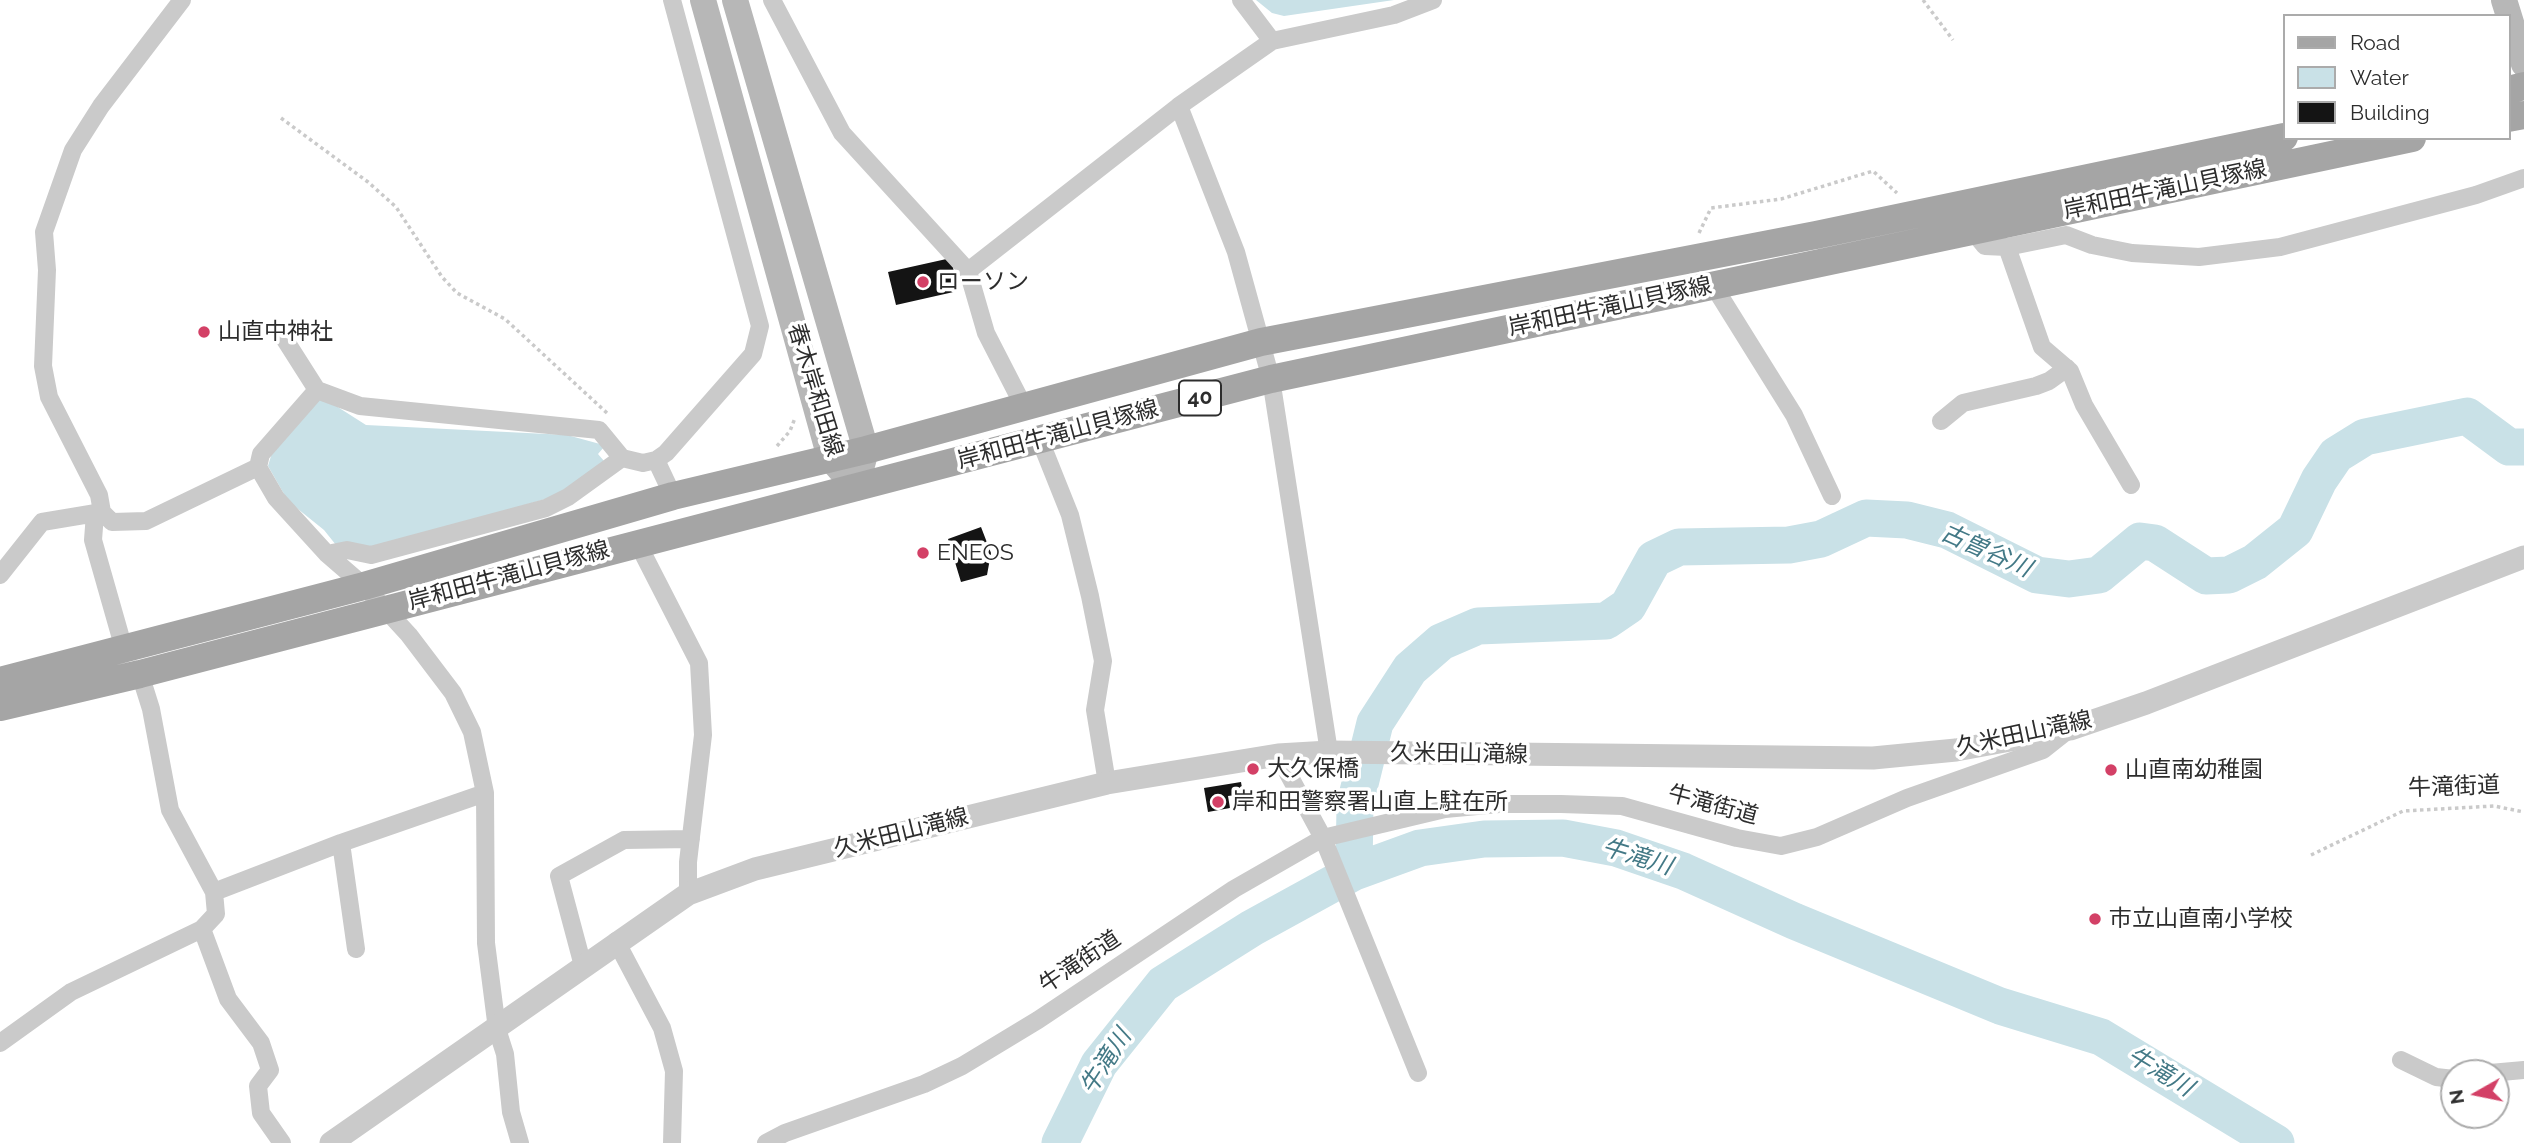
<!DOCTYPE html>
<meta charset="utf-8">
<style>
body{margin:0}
#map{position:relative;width:2524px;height:1143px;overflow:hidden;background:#fff;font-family:Raleway,sans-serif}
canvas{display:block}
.legend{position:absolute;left:2283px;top:14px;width:228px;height:126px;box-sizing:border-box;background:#fff;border:2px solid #ababab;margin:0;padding:9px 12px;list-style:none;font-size:21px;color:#2d2d2d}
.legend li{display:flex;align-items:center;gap:14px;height:35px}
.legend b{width:35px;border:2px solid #ababab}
.north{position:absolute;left:2440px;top:1059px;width:70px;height:70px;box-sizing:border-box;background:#fff;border:2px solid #ababab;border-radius:50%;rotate:261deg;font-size:19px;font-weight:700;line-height:28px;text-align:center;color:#2d2d2d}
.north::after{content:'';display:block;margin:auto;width:24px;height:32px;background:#d34066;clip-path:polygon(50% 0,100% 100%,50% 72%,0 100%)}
</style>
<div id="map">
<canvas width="2524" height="1143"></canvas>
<ul class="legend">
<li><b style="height:9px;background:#a5a5a5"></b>Road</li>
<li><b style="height:19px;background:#c9e1e7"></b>Water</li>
<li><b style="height:19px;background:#141414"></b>Building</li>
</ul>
<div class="north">N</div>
</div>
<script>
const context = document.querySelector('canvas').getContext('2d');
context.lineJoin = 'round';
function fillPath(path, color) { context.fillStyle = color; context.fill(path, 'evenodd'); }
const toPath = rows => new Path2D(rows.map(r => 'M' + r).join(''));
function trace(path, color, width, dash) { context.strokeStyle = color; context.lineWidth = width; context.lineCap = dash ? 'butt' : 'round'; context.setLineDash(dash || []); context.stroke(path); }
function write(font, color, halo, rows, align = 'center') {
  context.font = font + ' Raleway,"Noto Sans JP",sans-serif'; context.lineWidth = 7; context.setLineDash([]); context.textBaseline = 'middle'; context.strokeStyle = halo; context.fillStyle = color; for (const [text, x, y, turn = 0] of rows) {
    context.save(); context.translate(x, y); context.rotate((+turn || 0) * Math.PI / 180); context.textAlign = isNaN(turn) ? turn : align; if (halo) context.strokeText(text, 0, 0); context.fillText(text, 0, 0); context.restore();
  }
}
const water = toPath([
 [1256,0,1394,0,1284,16,1272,13],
 [322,397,366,425,567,435,600,444,604,447,598,454,604,461,556,496,378,547,336,545,324,530,288,501,268,466,274,446]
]);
const river = toPath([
 [1354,872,1355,804,1375,723,1410,669,1441,642,1478,626,1606,621,1628,606,1654,559,1679,547,1789,545,1821,539,1866,518,1907,520,1947,530,2037,575,2069,579,2099,575,2140,541,2155,543,2206,576,2229,575,2255,562,2295,530,2319,480,2336,455,2365,437,2467,416,2509,447,2524,447],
 [1060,1143,1099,1064,1163,984,1252,928,1354,872,1420,848,1484,839,1563,838,1616,848,1683,871,1794,921,2000,1006,2101,1037,2276,1143]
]);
const building = toPath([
 [951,258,958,291,896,305,888,272],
 [981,527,991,553,987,575,961,582,948,539],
 [1241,782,1243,794,1228,796,1230,808,1208,812,1204,788]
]);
const path = toPath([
 [1923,0,1953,40],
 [281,118,368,182,396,207,442,277,457,293,505,319,607,413],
 [1699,233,1711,208,1781,199,1873,171,1897,193],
 [777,446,790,431,795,418],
 [2311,855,2403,811,2494,806,2524,812]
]);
const minor = toPath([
 [182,0,101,106,73,150,44,232,47,270,43,366,49,397,99,495,102,512,112,522,146,521,258,467],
 [772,0,842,133,968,271,986,333,1024,407],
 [1241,0,1272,41],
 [1179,106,1236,252,1271,379,1329,752],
 [1972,230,1985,246,2007,247,2042,347,2070,371,2084,405,2131,485],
 [2007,247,2066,235,2092,245,2132,253,2199,257,2280,247,2476,195,2524,178],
 [968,271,1179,106,1272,41,1394,15,1433,0],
 [1713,285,1794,415,1832,496],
 [282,335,317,390,261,454,258,467,276,498,327,554,364,586,409,635,453,693,472,732,485,793,486,943,497,1029,505,1054,511,1112,520,1143],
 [317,390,360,406,599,430,622,458],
 [1941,421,1963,403,2036,386,2049,381,2067,368],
 [1040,440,1070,515,1090,596,1103,661,1095,710,1107,783],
 [656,460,673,496],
 [95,514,93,540,124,649],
 [637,542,699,663,703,735,688,862,688,894],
 [327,554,347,550,371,555,546,508,568,497,622,458,643,463,656,460,666,453,753,354,760,326,672,0],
 [0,575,42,522,102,512],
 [341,843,356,949],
 [214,892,341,843,485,793],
 [202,929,228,999,261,1043,270,1070,258,1086,261,1113,282,1143],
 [616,941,662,1028,674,1071,672,1143],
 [583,966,559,876,624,840,691,839],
 [0,1043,71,992,202,929,216,914,214,892,170,810,151,709,140,674],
 [2401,1060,2436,1077,2454,1079],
 [1418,1073,1323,838,1445,809,1499,804,1561,804,1622,806,1737,838,1781,846,1817,837,1907,798,2043,750,2067,731],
 [2490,1073,2524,1070],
 [766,1143,785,1133,924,1084,962,1066,1038,1020,1234,889,1323,838,1278,755]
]);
const tertiary = toPath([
 [331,1143,688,894,755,869,1107,783,1278,755,1329,752,1873,758,1956,750,2070,729,2146,703,2524,557]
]);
const secondary = toPath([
 [703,0,830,458,856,488],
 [735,0,866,450,861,469],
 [2504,0,2524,64]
]);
const primary = toPath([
 [2508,90,2524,86],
 [2508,118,2524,115],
 [0,681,364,586,673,496,866,450,1261,342,1816,235,2284,137],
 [0,707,140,674,1271,379,2412,138]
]);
const markers = [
 [923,282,7,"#d34066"],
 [204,332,7,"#d34066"],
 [923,553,7,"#d34066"],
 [1253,769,7,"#d34066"],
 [2111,770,7,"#d34066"],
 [1218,802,7,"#d34066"],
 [2095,919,7,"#d34066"]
];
const shields = [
 [1200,398,42]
];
const shieldNames = [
 ["40",1200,398]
];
const streetNames = [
 ["岸和田牛滝山貝塚線",2165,190,-12],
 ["岸和田牛滝山貝塚線",1610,307,-12],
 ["春木岸和田線",815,390,73],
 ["岸和田牛滝山貝塚線",1058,435,-15],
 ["岸和田牛滝山貝塚線",509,576,-15],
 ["久米田山滝線",2024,734,-12],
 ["久米田山滝線",1459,754,1],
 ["牛滝街道",2454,787,-2],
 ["牛滝街道",1713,805,15],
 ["久米田山滝線",901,833,-14],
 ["牛滝街道",1080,962,-34]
];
const poiNames = [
 ["ローソン",937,282],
 ["山直中神社",218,332],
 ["ENEOS",937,553],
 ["大久保橋",1267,769],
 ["山直南幼稚園",2125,770],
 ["岸和田警察署山直上駐在所",1232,802],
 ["市立山直南小学校",2109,919]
];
const waterNames = [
 ["古曽谷川",1986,551,24],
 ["牛滝川",1637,857,17],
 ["牛滝川",1106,1062,-57],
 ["牛滝川",2160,1072,31]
];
fillPath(water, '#c9e1e7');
trace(river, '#c9e1e7', 37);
fillPath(building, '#141414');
trace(path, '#cacaca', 3.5, [3.5, 3.5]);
trace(minor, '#cacaca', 18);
trace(tertiary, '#cacaca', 23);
trace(secondary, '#b7b7b7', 26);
trace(primary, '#a5a5a5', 28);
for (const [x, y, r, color] of markers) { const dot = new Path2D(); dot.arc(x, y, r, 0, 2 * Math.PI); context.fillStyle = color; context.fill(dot); trace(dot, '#fff', 2.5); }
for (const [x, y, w] of shields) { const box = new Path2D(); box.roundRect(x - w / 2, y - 17.5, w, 35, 5); context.fillStyle = '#fff'; context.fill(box); trace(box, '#2d2d2d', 2); }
write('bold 21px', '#2d2d2d', null, shieldNames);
write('23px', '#2d2d2d', '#fff', streetNames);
write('23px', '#2d2d2d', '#fff', poiNames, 'left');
write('italic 24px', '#437986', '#fff', waterNames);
</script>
